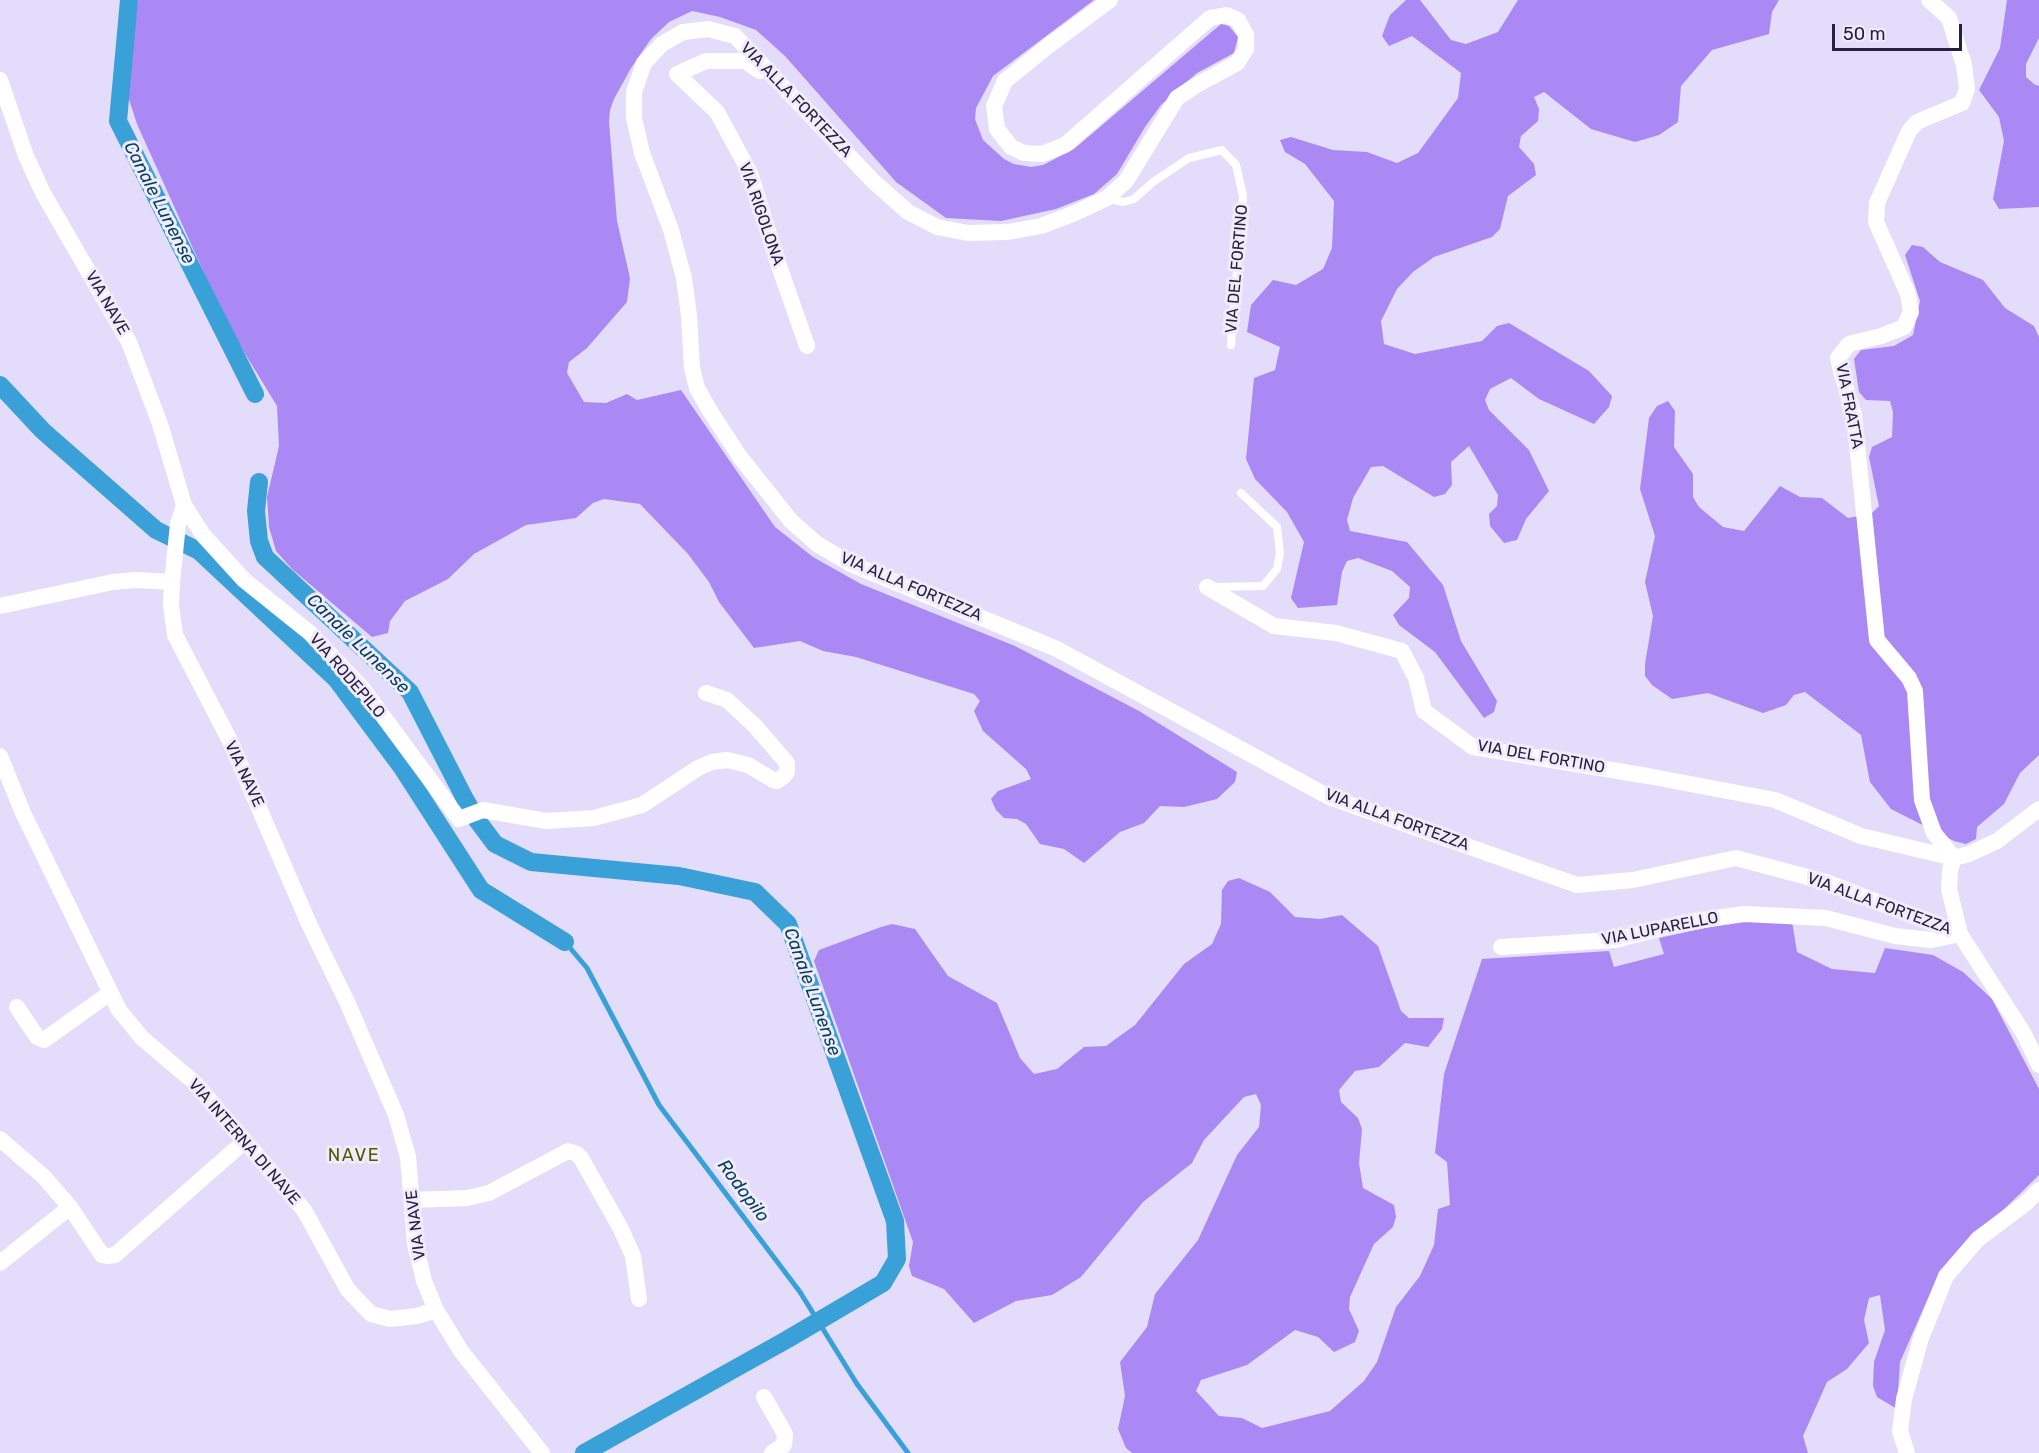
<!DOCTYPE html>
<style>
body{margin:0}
#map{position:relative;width:2039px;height:1453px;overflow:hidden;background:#e4dcfb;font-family:Rubik,sans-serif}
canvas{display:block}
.scale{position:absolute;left:1832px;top:24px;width:130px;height:27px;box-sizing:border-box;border:3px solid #28203c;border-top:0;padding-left:8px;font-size:18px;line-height:21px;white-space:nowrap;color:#28203c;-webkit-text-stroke:4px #f0ecfc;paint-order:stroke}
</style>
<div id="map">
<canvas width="2039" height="1453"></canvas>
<div class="scale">50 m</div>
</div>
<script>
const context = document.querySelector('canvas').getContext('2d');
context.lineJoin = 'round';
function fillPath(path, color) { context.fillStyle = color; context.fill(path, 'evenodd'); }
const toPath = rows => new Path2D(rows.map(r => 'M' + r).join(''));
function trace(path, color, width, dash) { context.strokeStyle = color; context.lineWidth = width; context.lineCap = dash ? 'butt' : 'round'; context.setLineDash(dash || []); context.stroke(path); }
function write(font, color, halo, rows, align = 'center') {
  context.font = font + ' Rubik,sans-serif'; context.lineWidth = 6; context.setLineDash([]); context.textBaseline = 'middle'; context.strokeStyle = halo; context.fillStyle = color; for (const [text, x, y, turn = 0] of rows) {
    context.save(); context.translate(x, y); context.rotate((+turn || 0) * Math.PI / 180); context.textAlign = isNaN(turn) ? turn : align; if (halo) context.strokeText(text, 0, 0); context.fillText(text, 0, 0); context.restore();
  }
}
const forest = toPath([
 [138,0,1094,0,993,76,976,108,975,119,983,140,1004,159,1014,164,1031,167,1043,165,1074,149,1221,24,1229,26,1238,37,1234,53,1197,73,1161,105,1145,127,1117,174,1094,194,1056,209,1001,221,946,218,896,182,785,56,756,30,720,17,692,11,669,22,651,39,631,68,614,99,610,110,609,122,617,221,630,278,627,302,587,348,569,362,567,373,584,402,606,403,627,394,637,400,681,390,775,527,813,557,861,584,1015,646,1139,711,1237,772,1235,782,1217,799,1184,807,1160,806,1144,823,1120,832,1084,863,1064,849,1040,844,1026,824,1017,819,1004,818,996,810,991,799,998,791,1031,779,1026,769,983,731,974,711,980,701,974,694,856,657,823,651,800,641,754,648,719,602,709,582,688,554,640,504,604,499,593,503,576,518,526,525,474,554,448,579,405,601,390,621,388,633,372,637,292,569,276,551,269,527,267,497,279,446,277,406,227,324,137,124,126,90],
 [1406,0,1420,0,1451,40,1466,44,1498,32,1518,0,1779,0,1772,12,1769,34,1712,50,1681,86,1678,122,1659,135,1635,142,1591,129,1544,92,1534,97,1539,109,1538,121,1521,136,1519,147,1534,164,1536,175,1508,196,1500,229,1492,237,1434,257,1413,272,1397,289,1381,321,1384,344,1415,354,1482,341,1497,326,1509,323,1589,371,1612,396,1609,407,1594,424,1539,399,1511,378,1490,389,1485,400,1489,410,1529,450,1549,491,1526,519,1517,540,1504,543,1490,526,1489,514,1497,506,1498,495,1469,446,1451,462,1452,485,1445,494,1434,497,1383,466,1371,467,1353,498,1347,520,1350,531,1407,542,1443,585,1461,641,1497,701,1494,712,1484,718,1435,652,1399,625,1393,615,1409,598,1410,587,1392,571,1358,558,1347,561,1342,572,1337,605,1298,608,1291,598,1304,542,1287,512,1255,479,1246,459,1254,378,1275,370,1280,347,1247,332,1251,305,1273,280,1296,285,1323,269,1332,248,1334,201,1305,164,1285,152,1280,140,1291,137,1333,150,1367,152,1397,163,1418,153,1458,98,1461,73,1412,36,1389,46,1382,36,1390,15],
 [2007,0,2039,0,2039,38,2026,64,2026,77,2034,84,2039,86,2039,207,1999,209,1993,199,2004,141,1999,117,1979,90,2000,48],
 [1912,245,1923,247,1940,262,1983,280,2005,308,2034,326,2039,337,2039,755,2020,773,2004,804,1977,827,1976,839,1966,844,1954,841,1891,809,1870,782,1861,735,1805,692,1794,695,1786,705,1763,713,1708,693,1672,699,1652,685,1645,676,1645,664,1653,616,1645,582,1655,536,1640,489,1649,418,1657,406,1668,401,1675,411,1674,447,1693,474,1693,497,1699,507,1723,527,1744,531,1780,486,1800,497,1822,498,1848,518,1871,514,1879,506,1869,457,1872,447,1892,437,1893,412,1890,401,1866,400,1859,392,1854,359,1861,350,1894,346,1913,335,1920,301,1905,255],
 [1239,878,1270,892,1295,917,1320,919,1342,915,1378,946,1401,1011,1409,1018,1444,1018,1442,1029,1428,1047,1405,1043,1379,1067,1355,1071,1339,1090,1341,1102,1358,1118,1362,1129,1359,1163,1363,1188,1394,1205,1396,1217,1393,1227,1374,1244,1350,1297,1349,1309,1359,1331,1355,1342,1334,1352,1318,1337,1295,1330,1247,1365,1201,1380,1196,1391,1219,1416,1242,1418,1262,1428,1330,1411,1364,1381,1377,1362,1396,1307,1420,1276,1434,1245,1438,1209,1450,1205,1447,1162,1435,1153,1444,1074,1482,959,1609,951,1614,967,1664,954,1659,938,1746,919,1792,921,1797,952,1832,969,1875,973,1885,948,1933,955,1963,972,1992,999,2039,1089,2039,1175,1939,1273,1900,1362,1897,1409,1877,1397,1873,1386,1874,1362,1885,1330,1880,1295,1869,1298,1864,1320,1869,1343,1847,1369,1827,1382,1803,1436,1808,1453,1132,1453,1126,1448,1118,1429,1125,1396,1120,1362,1147,1327,1155,1294,1198,1240,1237,1155,1259,1127,1261,1105,1256,1094,1244,1097,1204,1140,1192,1163,1143,1202,1081,1277,1052,1295,1016,1301,974,1323,944,1289,912,1276,909,1266,913,1242,814,961,819,950,881,927,892,924,915,929,948,976,997,1003,1020,1058,1034,1074,1057,1069,1084,1047,1106,1046,1135,1025,1184,964,1212,944,1221,924,1222,890,1228,881]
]);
const stream = toPath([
 [565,942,587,968,659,1105,800,1292,857,1384,908,1453]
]);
const canal = toPath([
 [129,0,118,121,255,394],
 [0,385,43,431,156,530,199,551,336,679,403,769,481,890,565,942],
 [259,482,256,511,259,541,265,557,410,692,465,799,477,820,495,844,531,862,679,876,755,892,788,924,895,1221,897,1259,883,1283,788,1339,584,1453]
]);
const lane = toPath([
 [1107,198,1123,202,1134,199,1153,182,1189,158,1222,150,1236,165,1243,196,1231,345],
 [1214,587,1263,586,1277,569,1280,553,1277,527,1241,493]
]);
const street = toPath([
 [1110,0,1048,46,1005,81,994,106,997,129,1011,147,1024,153,1042,154,1065,145,1210,18,1226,15,1238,20,1246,35,1246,49,1237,63,1195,86,1177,98,1126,181,1107,198,1075,213,1041,226,1008,232,968,233,937,227,908,212,873,181,735,36,708,29,683,32,662,44,644,63,634,92,634,118,642,153,671,230,684,278,689,316,692,368,697,388,710,411,740,457,791,521,817,544,851,564,1057,649,1329,797,1577,885,1633,880,1736,858,1826,882,1960,934],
 [1929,0,1949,18,1964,65,1967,89,1962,103,1917,122,1909,131,1877,203,1876,222,1908,294,1911,312,1904,327,1881,336,1849,344,1838,358,1841,371,1854,415,1877,640,1909,678,1915,691,1922,800,1934,833,1954,858],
 [760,71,745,61,706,61,677,74,717,112,750,173,778,263,807,346],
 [0,80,26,156,43,193,129,342,160,424,184,505,203,535,244,580,310,633,363,689,459,819,483,810,546,821,594,818,642,805,698,768,712,762,727,760,748,765,773,780,777,781,784,776,787,772,787,763,755,726,727,700,706,693],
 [184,505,178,524,172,582,171,605,175,635,230,741,309,924,348,1004,396,1115,408,1157,415,1244,424,1281,436,1310,461,1351,542,1453],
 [1207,587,1274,626,1336,633,1402,651,1416,678,1424,711,1473,747,1648,776,1775,800,1861,836,1954,858,1969,854,1997,841,2039,809],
 [0,606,113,582,135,580,172,582],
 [0,756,23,813,119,1010,142,1038,195,1083,304,1210,348,1290,371,1314,390,1319,417,1316,436,1310],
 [1954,858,1950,870,1949,889,1960,934,2024,1034,2039,1065],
 [1501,947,1615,940,1682,923,1744,914,1826,918,1895,936,1931,940,1960,934],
 [17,1007,37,1037,44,1040,110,993],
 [0,1139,44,1177,70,1207,102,1255,107,1256,115,1255,245,1141],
 [412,1200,467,1198,489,1193,568,1151,577,1154,581,1158,621,1229,633,1256,639,1299],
 [0,1263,70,1207],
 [764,1397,785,1434,784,1445,772,1453],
 [1907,1453,1900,1431,1904,1399,1921,1338,1946,1276,1978,1239,2026,1203,2039,1190]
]);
const streetNames = [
 ["VIA ALLA FORTEZZA",796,100,46],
 ["VIA RIGOLONA",761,214,71],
 ["VIA DEL FORTINO",1237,269,-85],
 ["VIA NAVE",107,303,60],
 ["VIA FRATTA",1849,406,79],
 ["VIA ALLA FORTEZZA",911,587,23],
 ["VIA RODEPILO",347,676,49],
 ["VIA DEL FORTINO",1541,757,10],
 ["VIA NAVE",244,774,65],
 ["VIA ALLA FORTEZZA",1397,820,20],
 ["VIA ALLA FORTEZZA",1879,904,20],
 ["VIA LUPARELLO",1660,929,-11],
 ["VIA INTERNA DI NAVE",244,1142,49],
 ["VIA NAVE",416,1225,-97]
];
const waterNames = [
 ["Canale Lunense",159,203,63],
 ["Canale Lunense",358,644,44],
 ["Canale Lunense",812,992,70],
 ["Rodopilo",743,1191,53]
];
const neighbourhoodNames = [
 ["NAVE",354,1156]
];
fillPath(forest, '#aa89f4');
trace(stream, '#3aa1d8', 5);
trace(canal, '#3aa1d8', 18);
trace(lane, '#fff', 8);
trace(street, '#fff', 16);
write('16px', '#28203c', '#f0ecfc', streetNames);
write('italic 18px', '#023e5a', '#f0ecfc', waterNames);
context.letterSpacing = '1.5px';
write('18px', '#505902', '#f0ecfc', neighbourhoodNames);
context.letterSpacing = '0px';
</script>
